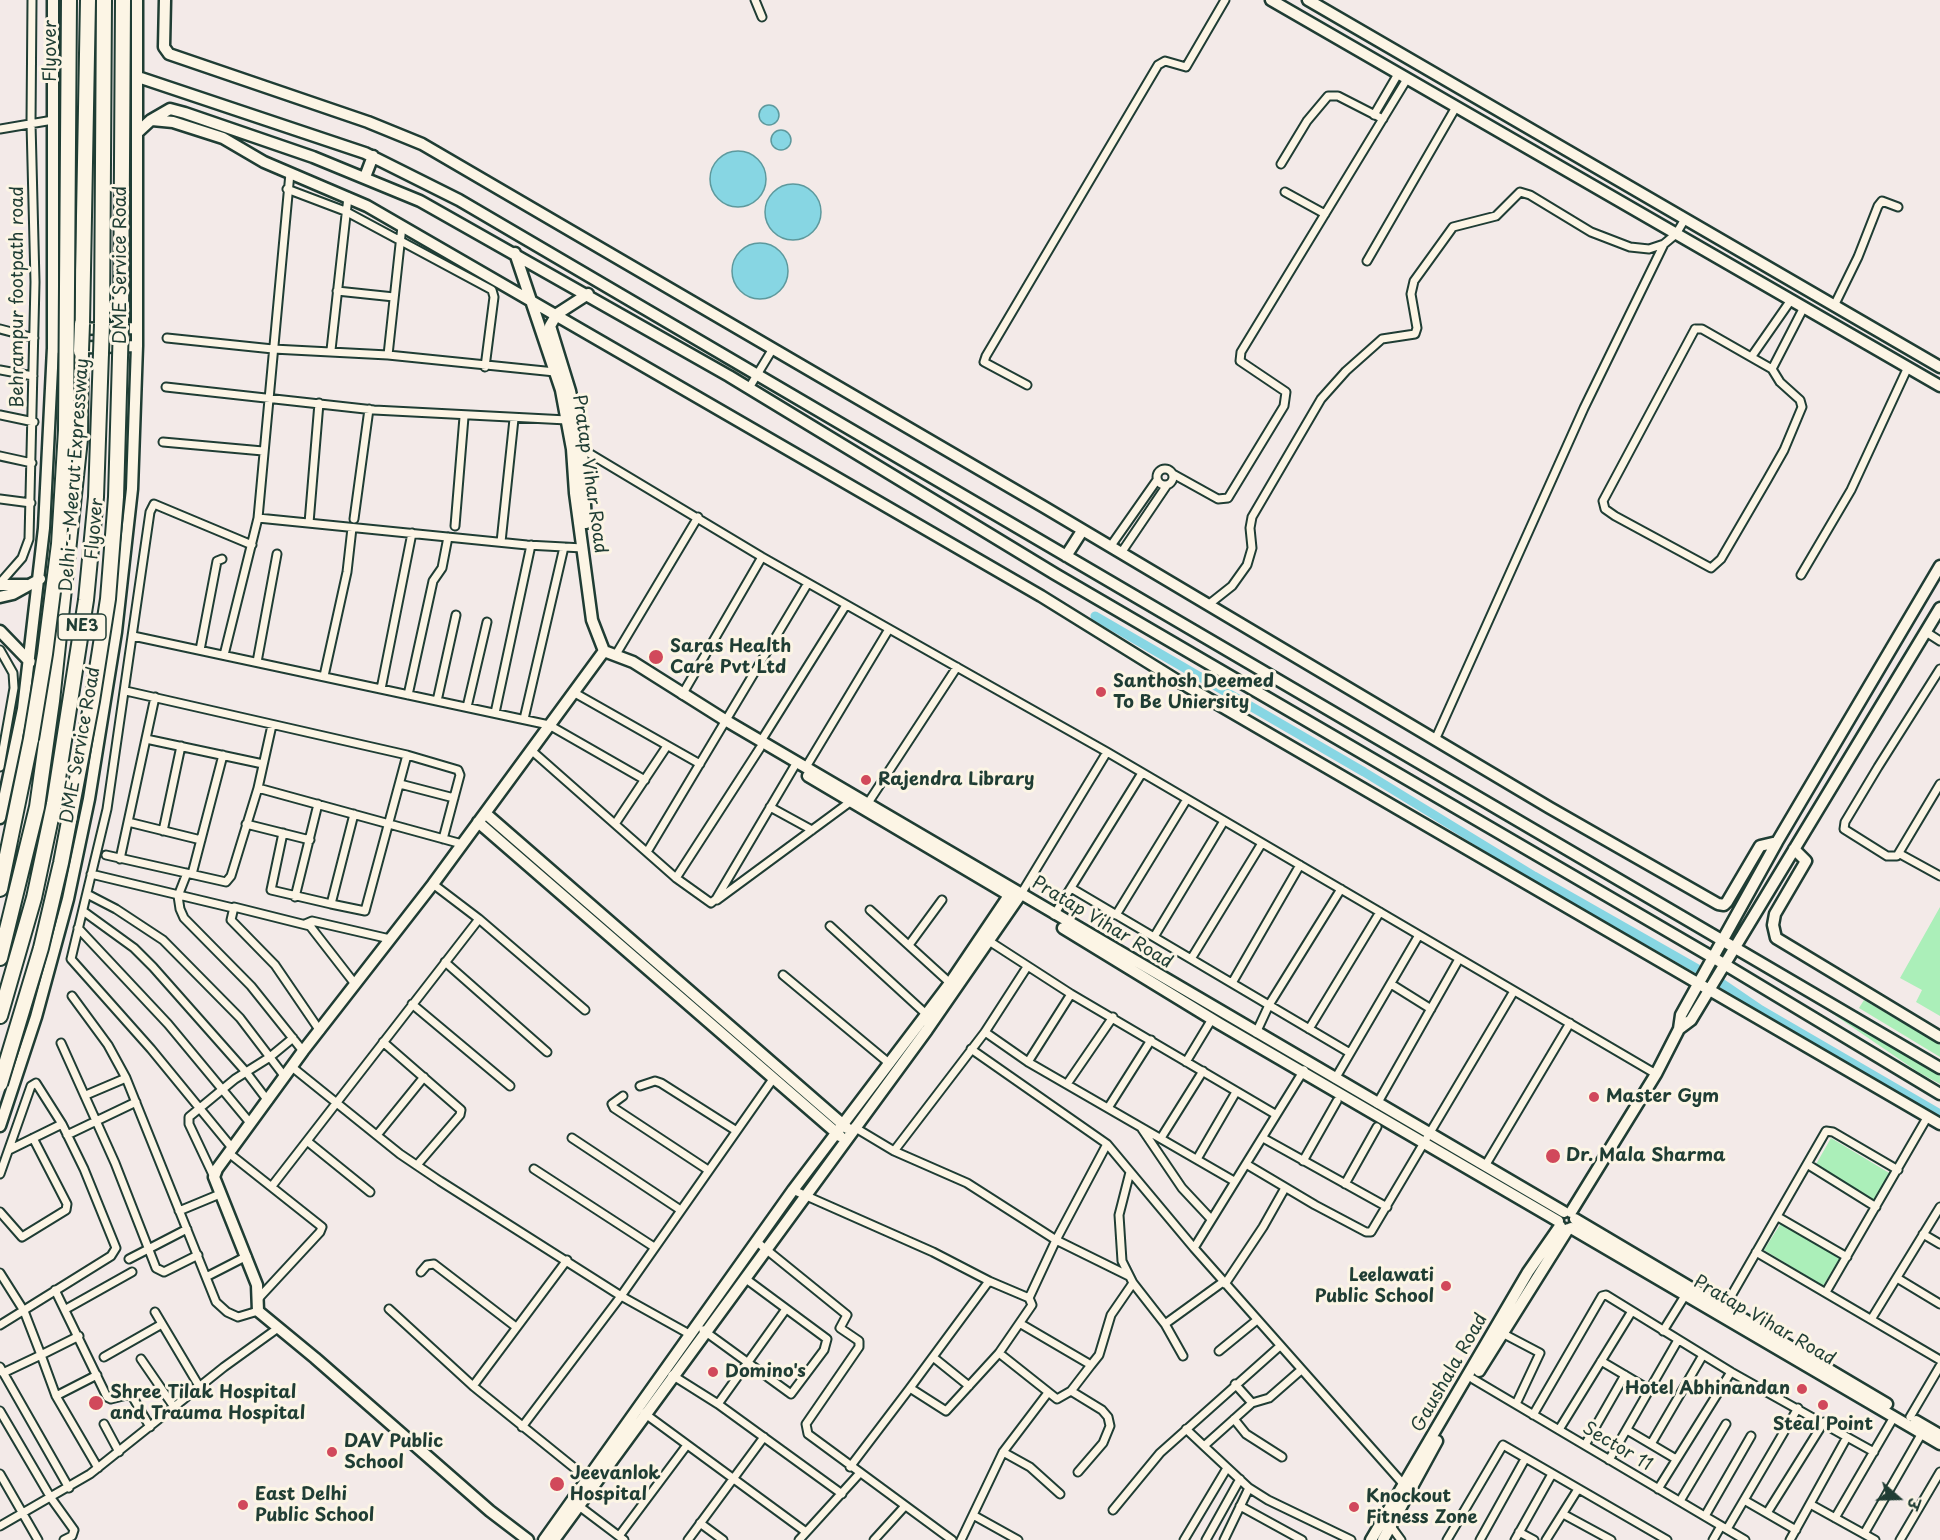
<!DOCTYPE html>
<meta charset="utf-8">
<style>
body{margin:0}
#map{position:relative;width:1940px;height:1540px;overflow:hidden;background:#f3eae8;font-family:"Playpen Sans","Playpen Sans Deva",sans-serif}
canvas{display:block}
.north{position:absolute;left:1868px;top:1468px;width:60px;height:60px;-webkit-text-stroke:4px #fcf5e5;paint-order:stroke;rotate:110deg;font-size:16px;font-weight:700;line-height:24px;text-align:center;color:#1f3d34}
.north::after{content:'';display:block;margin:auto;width:21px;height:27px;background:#1f3d34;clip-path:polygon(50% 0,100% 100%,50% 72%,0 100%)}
</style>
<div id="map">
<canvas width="1940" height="1540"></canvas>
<div class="north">उ</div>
</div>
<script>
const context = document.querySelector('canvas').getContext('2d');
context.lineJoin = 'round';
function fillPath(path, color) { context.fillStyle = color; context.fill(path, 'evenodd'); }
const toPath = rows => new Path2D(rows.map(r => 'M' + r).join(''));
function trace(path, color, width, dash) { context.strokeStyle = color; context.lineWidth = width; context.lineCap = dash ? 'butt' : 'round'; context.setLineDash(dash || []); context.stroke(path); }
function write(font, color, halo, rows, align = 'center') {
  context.font = font + ' "Playpen Sans",sans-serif'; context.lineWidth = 6; context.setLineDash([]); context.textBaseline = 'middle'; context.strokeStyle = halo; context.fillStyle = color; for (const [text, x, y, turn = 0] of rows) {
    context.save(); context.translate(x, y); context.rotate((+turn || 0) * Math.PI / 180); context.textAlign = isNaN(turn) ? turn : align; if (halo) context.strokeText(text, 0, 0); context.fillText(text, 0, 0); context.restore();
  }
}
const green = toPath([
 [1940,907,1940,1016,1916,1002,1922,990,1900,978],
 [1864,1000,1940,1045,1940,1057,1859,1008],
 [1817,1003,1940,1076,1940,1084,1918,1072],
 [1831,1138,1891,1174,1874,1202,1815,1166],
 [1781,1223,1840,1258,1823,1286,1764,1250]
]);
const water = toPath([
 '759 115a10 10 0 1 1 20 0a10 10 0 1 1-20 0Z',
 '771 140a10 10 0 1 1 20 0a10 10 0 1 1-20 0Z',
 '710 179a28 28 0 1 1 56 0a28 28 0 1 1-56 0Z',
 '765 212a28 28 0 1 1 56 0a28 28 0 1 1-56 0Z',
 '732 271a28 28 0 1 1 56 0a28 28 0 1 1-56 0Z'
]);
const canal = toPath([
 [1095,616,1364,772,1534,876,1717,980,1761,1010,1940,1114]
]);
const street = toPath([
 [755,0,762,17],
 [1374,115,1398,74],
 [0,129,53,120],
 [1281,164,1307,121,1328,96,1338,96,1383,119],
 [287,189,345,211,492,290,494,297,485,367],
 [1285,192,1325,214],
 [1367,261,1456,107],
 [337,291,394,297],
 [1834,306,1858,257,1878,206,1882,201,1898,207],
 [0,329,34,338],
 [1695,329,1702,329,1772,369,1780,382,1800,400,1802,407,1784,450,1767,480,1721,559,1711,568,1615,516,1605,509,1603,501,1695,329],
 [167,338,273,349,388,355,555,372],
 [331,350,348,197],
 [388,355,402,226],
 [1752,356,1791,300],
 [1772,369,1804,307],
 [0,370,33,376],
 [1027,385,984,362,986,356,1158,65,1165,61,1186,67,1225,0],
 [166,387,374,410,567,420],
 [749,388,772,350],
 [0,415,34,422],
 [163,442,263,451],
 [582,449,762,557,1107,752,1656,1074],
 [0,456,32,463],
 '1157 477a8 8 0 1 1 16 0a8 8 0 1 1-16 0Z',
 [1173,474,1218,499,1228,498,1284,406,1286,392,1240,361,1241,352,1407,79],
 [0,499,31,503],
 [258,518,527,545,583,548],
 [354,519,369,409],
 [309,523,319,403],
 [455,526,464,417],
 [501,542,514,419],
 [1110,547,1157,480],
 [1121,553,1167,485],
 [1801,575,1851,490,1908,367],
 [0,583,22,558,29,539,35,282,31,123,32,0],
 [1208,605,1232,586,1247,565,1252,548,1250,528,1252,517,1321,399,1346,371,1382,339,1415,334,1417,328,1411,294,1414,281,1453,227,1496,216,1520,192,1530,195,1591,232,1630,247,1649,249,1664,244,1676,234,1685,219],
 [1926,632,1940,641],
 [133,636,549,725,645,780],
 [0,650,13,673,14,688,0,767],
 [200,650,217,561,222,559],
 [224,655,258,518,290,173],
 [615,656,698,517],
 [257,662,277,554],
 [1940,669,1878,767,1845,822,1844,829,1887,856,1897,856,1940,784],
 [324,676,347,572,352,528],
 [381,689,412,533],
 [126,691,407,755,365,911,331,904,354,814],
 [573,692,700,764],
 [408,695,433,581,442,568,448,537],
 [682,695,762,557],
 [437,701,456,615],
 [467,707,487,622],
 [495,713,531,545],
 [524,719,564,547],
 [146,739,263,764],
 [1435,740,1584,408,1664,244],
 [761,741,846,605],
 [531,750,676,878,711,903,716,899,794,767],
 [407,755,458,770,460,775,443,839],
 [806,767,889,629],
 [400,784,454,798],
 [258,788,272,725],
 [868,803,957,667],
 [770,807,812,830],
 [128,822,201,840],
 [246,824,310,840],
 [615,824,667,746],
 [163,831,181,746],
 [283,833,271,890,331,904],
 [647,852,808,583],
 [1900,854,1940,876],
 [106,855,226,882,231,876,258,788,462,844],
 [120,859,155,697],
 [187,873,178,896,180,909,184,918,251,986,303,1051],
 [91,874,233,908],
 [192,874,223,755],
 [676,878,760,748],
 [1071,888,1350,1053],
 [87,894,116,909,163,940,240,1018,285,1077],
 [1021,894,1107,752],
 [295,897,318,804],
 [717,900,850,802],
 [870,910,950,983],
 [83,911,134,948,153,967,246,1072,268,1101],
 [1054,915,1142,773],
 [1116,915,1187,799],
 [479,919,585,1010],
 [305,924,312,921,390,939],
 [830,926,926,1014],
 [78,928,168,1024,251,1124],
 [1154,937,1224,821],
 [989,941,1071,994,1275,1114],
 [909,945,942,900],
 [1191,959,1262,843],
 [445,962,547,1052],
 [783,975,890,1064],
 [1232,983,1300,865],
 [1391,984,1431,1009],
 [72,996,108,1045,126,1078,216,1302,227,1312,238,1317,258,1311],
 [412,1004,510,1086],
 [1309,1029,1380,912],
 [320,1031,275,965,231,920,234,907,310,926,355,984],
 [985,1032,1028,1062,1234,1181],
 [1256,1033,1269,1005,1341,889],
 [383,1042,461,1110,460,1115,417,1165],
 [61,1043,115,1163,156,1268,164,1272,198,1255],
 [971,1049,1107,1144,1194,1248,1304,1070],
 [1028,1062,1071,994],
 [1186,1062,1212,1019],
 [292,1067,400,1154,440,1181,621,1296,691,1335],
 [1335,1079,1419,935],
 [1067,1084,1113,1017],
 [640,1086,655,1081,661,1083,735,1130],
 [86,1095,126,1078],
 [623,1096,612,1104,614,1108,708,1170],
 [1377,1104,1459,959],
 [1108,1108,1151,1040],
 [854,1127,894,1151,967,1183,1056,1240,1129,1276],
 [1142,1129,1182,1188,1211,1219],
 [67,1135,136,1102],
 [377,1135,424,1077],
 [572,1138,679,1209],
 [1161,1138,1203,1071],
 [1263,1138,1387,1207],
 [307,1141,370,1192],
 [233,1149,151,1049,71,959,107,809,150,512,154,504,252,545],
 [9,1150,62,1124],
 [894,1151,985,1032,1027,967],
 [230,1154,322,1227,320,1232,257,1300],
 [1197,1159,1236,1092],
 [1303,1161,1337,1101],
 [1246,1164,1315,1205,1366,1232,1371,1232,1514,991],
 [1807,1164,1876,1207],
 [1485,1166,1570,1023],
 [534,1169,654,1247],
 [1130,1172,1119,1215,1122,1261,1133,1283,1165,1324,1183,1356],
 [0,1174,31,1086,36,1083,62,1124,84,1169,116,1248,111,1256,0,1325],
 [214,1177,189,1124,189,1117,235,1079,270,1057,293,1038],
 [1345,1184,1377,1127],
 [272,1186,479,919,433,884],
 [793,1190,933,1252,989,1281,910,1388],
 [179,1211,220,1194],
 [0,1212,22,1237,66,1210,67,1204,33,1138],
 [1778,1217,1847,1257],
 [1923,1234,1940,1244],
 [757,1242,847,1315,840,1328,859,1341,859,1347,806,1424,808,1434,952,1540],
 [1194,1248,1405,1486],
 [1756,1252,1940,1360],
 [129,1259,187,1229],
 [421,1272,427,1265,434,1264,516,1327],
 [0,1273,24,1311,41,1355,79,1336],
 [206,1277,247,1256],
 [1897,1278,1940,1304],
 [989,1281,1029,1298],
 [1225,1284,1263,1227,1285,1188],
 [55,1290,107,1397,111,1399,131,1394,150,1427],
 [1826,1292,1928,1116],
 [66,1309,132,1272],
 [389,1309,473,1386,588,1479],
 [1723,1310,1826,1131,1833,1132,1898,1170],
 [155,1312,199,1386],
 [1872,1318,1940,1207],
 [1165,1324,1223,1282],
 [703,1330,791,1394,824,1350,827,1339,746,1279],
 [1663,1331,1686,1294],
 [1502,1333,1540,1353,1516,1404],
 [1219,1351,1257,1320],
 [999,1353,1057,1399,1071,1391,1091,1365,1021,1324],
 [104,1357,162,1324],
 [933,1357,969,1386],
 [141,1359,174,1407],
 [1601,1361,1650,1390],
 [1091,1365,1099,1355,1111,1315,1133,1283],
 [0,1367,69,1488],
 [1301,1370,1269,1398,1252,1403,1204,1446,1249,1488,1268,1500,1351,1540],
 [3,1373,41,1355,56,1396,98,1468],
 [672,1375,718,1404,842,1494],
 [1473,1379,1745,1540],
 [1235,1384,1252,1403],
 [473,1386,567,1260],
 [1071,1391,1102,1410,1108,1417,1110,1426,1103,1443,1078,1472],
 [56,1396,97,1375],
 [718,1404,786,1309],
 [0,1411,51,1498,74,1530,72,1536,64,1540],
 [644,1413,806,1532],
 [1533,1415,1602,1296,1606,1295,1731,1372,1847,1437],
 [1910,1417,1940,1366],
 [1234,1419,1246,1434,1282,1457],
 [104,1424,119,1452],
 [522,1427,621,1296,773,1079],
 [1560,1428,1632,1311],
 [1186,1429,1204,1446],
 [1627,1430,1676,1459],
 [1651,1444,1703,1355],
 [1585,1445,1625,1375],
 [1003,1452,1030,1467,1060,1494],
 [1609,1460,1678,1340],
 [850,1467,910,1388,946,1411,999,1353,1032,1305,1029,1298,1056,1240,1107,1144],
 [0,1474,38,1540],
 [1658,1489,1731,1372],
 [1744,1500,1796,1530],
 [1680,1501,1726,1424],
 [1810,1504,1875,1540],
 [579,1506,624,1540],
 [1240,1506,1302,1540],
 [1113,1510,1160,1453,1280,1346],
 [1767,1513,1824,1422],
 [1563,1514,1611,1540],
 [973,1515,1018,1540],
 [1705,1516,1751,1436],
 [1835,1518,1891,1422],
 [700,1523,723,1540],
 [1390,1525,1401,1540],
 [0,1526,90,1474,224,1367,278,1328],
 [1727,1529,1798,1408],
 [1519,1532,1534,1540],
 [1864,1534,1922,1433],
 [619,1536,687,1445],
 [688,1540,764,1437],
 [799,1540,859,1474],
 [874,1540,905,1506],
 [961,1540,1003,1452,1047,1394],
 [1184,1540,1227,1468],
 [1206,1540,1240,1479],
 [1224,1540,1249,1488],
 [1447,1540,1503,1445,1667,1540],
 [1480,1540,1525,1459],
 [1515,1540,1552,1474],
 [1546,1540,1578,1489],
 [1713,1540,1721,1526],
 [1790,1540,1847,1437,1874,1452],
 [1900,1540,1940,1472]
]);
const secondary = toPath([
 [165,0,164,47,169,54,368,122,422,144,1044,507,1550,808,1718,904,1724,905,1727,902,1760,846,1777,842],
 [1271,0,1940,386],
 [1308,0,1940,367],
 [138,77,365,153,459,200,1940,1068],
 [152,120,173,122,223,138,264,162,367,206,1041,596,1178,681,1940,1124],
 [138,132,151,120,170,109,185,113,313,157,420,201,729,376,1055,574,1724,964,1940,1094],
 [365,177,373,156],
 [515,253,561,390,572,449,575,493,592,620,604,651,633,662,725,720,1564,1212],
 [60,329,137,328],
 [59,348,137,346],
 [586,523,582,449,570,391,550,326,557,314,588,294],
 [1066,556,1082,531],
 [0,585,27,585],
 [0,597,13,594,40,579],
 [0,631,30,662],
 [808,776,1014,898],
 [485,813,847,1128],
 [0,818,23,709,44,528,53,348,53,0],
 [478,822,840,1136],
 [1794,849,1806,861,1775,914,1773,925,1776,938,1940,1037],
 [1063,928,1220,1024,1558,1221],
 [1679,1029,1691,1020,1940,608],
 [0,1126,36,1017,68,899,89,799,116,632,132,489,137,346,137,0],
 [1571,1212,1656,1074,1679,1029,1681,1015,1777,842,1940,566],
 [1575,1219,1887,1404],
 [1571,1228,1940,1444],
 [1479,1371,1568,1229],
 [1916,1421,1940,1435],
 [528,1540,490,1511,315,1358,258,1311,257,1285,214,1177,217,1169,303,1051,433,884,604,651],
 [544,1540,793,1190,950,983,1012,891],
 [554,1540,927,1030,1021,894],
 [1371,1540,1528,1272,1560,1226],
 [1383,1540,1437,1441]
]);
const highway = toPath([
 [121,323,123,0],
 [82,324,88,0],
 [102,324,104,0],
 [0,889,31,739],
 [0,958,37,807,52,701,80,439,81,351],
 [0,1016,34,898,54,804,86,600,96,497,101,353]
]);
const highwayBridge = toPath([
 [81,351,82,324],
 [101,353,102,324],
 [31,739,45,654,59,544,66,430,69,0],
 [0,1084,41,948,61,863,92,701,108,599,116,497,121,323]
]);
const markers = [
 [656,657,8,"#d1495b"],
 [1101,692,6,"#d1495b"],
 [866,780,6,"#d1495b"],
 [1594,1097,6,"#d1495b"],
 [1553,1156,8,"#d1495b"],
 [1446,1286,6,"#d1495b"],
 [713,1372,6,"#d1495b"],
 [1802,1389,6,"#d1495b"],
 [96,1403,8,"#d1495b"],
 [1823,1405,6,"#d1495b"],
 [332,1452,6,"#d1495b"],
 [557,1484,8,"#d1495b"],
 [243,1505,6,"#d1495b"],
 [1354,1507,6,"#d1495b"]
];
const shields = [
 [82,627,48]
];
const shieldNames = [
 ["NE3",82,627]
];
const streetNames = [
 ["Flyover",51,51,-90],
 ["DME Service Road",121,265,-90],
 ["Behrampur footpath road",18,297,-90],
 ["Pratap Vihar Road",589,474,82],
 ["Delhi - Meerut Expressway",75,475,-86],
 ["Flyover",95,529,-85],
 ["DME Service Road",81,745,-80],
 ["Pratap Vihar Road",1102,923,31],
 ["Pratap Vihar Road",1764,1321,30],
 ["Gaushala Road",1450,1373,-60],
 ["Sector 11",1617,1447,31]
];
const poiNames = [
 ["Saras Health",670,647],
 ["Care Pvt Ltd",670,668],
 ["Santhosh Deemed",1113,682],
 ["To Be Uniersity",1113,703],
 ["Rajendra Library",878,780],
 ["Master Gym",1606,1097],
 ["Dr. Mala Sharma",1566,1156],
 ["Leelawati",1434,1276,"right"],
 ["Public School",1434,1297,"right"],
 ["Domino's",725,1372],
 ["Hotel Abhinandan",1790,1389,"right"],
 ["Shree Tilak Hospital",110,1393],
 ["and Trauma Hospital",110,1414],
 ["Steal Point",1823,1425,"center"],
 ["DAV Public",344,1442],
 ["School",344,1463],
 ["Jeevanlok",570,1474],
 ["Hospital",570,1495],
 ["East Delhi",255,1495],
 ["Public School",255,1516],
 ["Knockout",1366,1497],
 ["Fitness Zone",1366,1518]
];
fillPath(green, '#abefb9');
fillPath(water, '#87d6e3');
trace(water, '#5d999d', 1.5);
trace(canal, '#87d6e3', 9);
trace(street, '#1f3d34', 11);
trace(secondary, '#1f3d34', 15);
trace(highway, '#1f3d34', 18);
trace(street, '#fcf5e5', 7);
trace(secondary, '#fcf5e5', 10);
trace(highway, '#fcf5e5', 14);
trace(highwayBridge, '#1f3d34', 18, []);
trace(highwayBridge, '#fcf5e5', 14);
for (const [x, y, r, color] of markers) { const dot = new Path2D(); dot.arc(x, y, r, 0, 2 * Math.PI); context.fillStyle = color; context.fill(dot); trace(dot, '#fcf5e5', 2); }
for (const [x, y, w] of shields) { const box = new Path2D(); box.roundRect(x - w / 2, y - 13, w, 26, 4.5); context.fillStyle = '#fcf5e5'; context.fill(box); trace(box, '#1f3d34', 1.5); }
write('bold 16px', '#1f3d34', null, shieldNames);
write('18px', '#1f3d34', '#fcf5e5', streetNames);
write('bold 18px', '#1f3d34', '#fcf5e5', poiNames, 'left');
</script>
